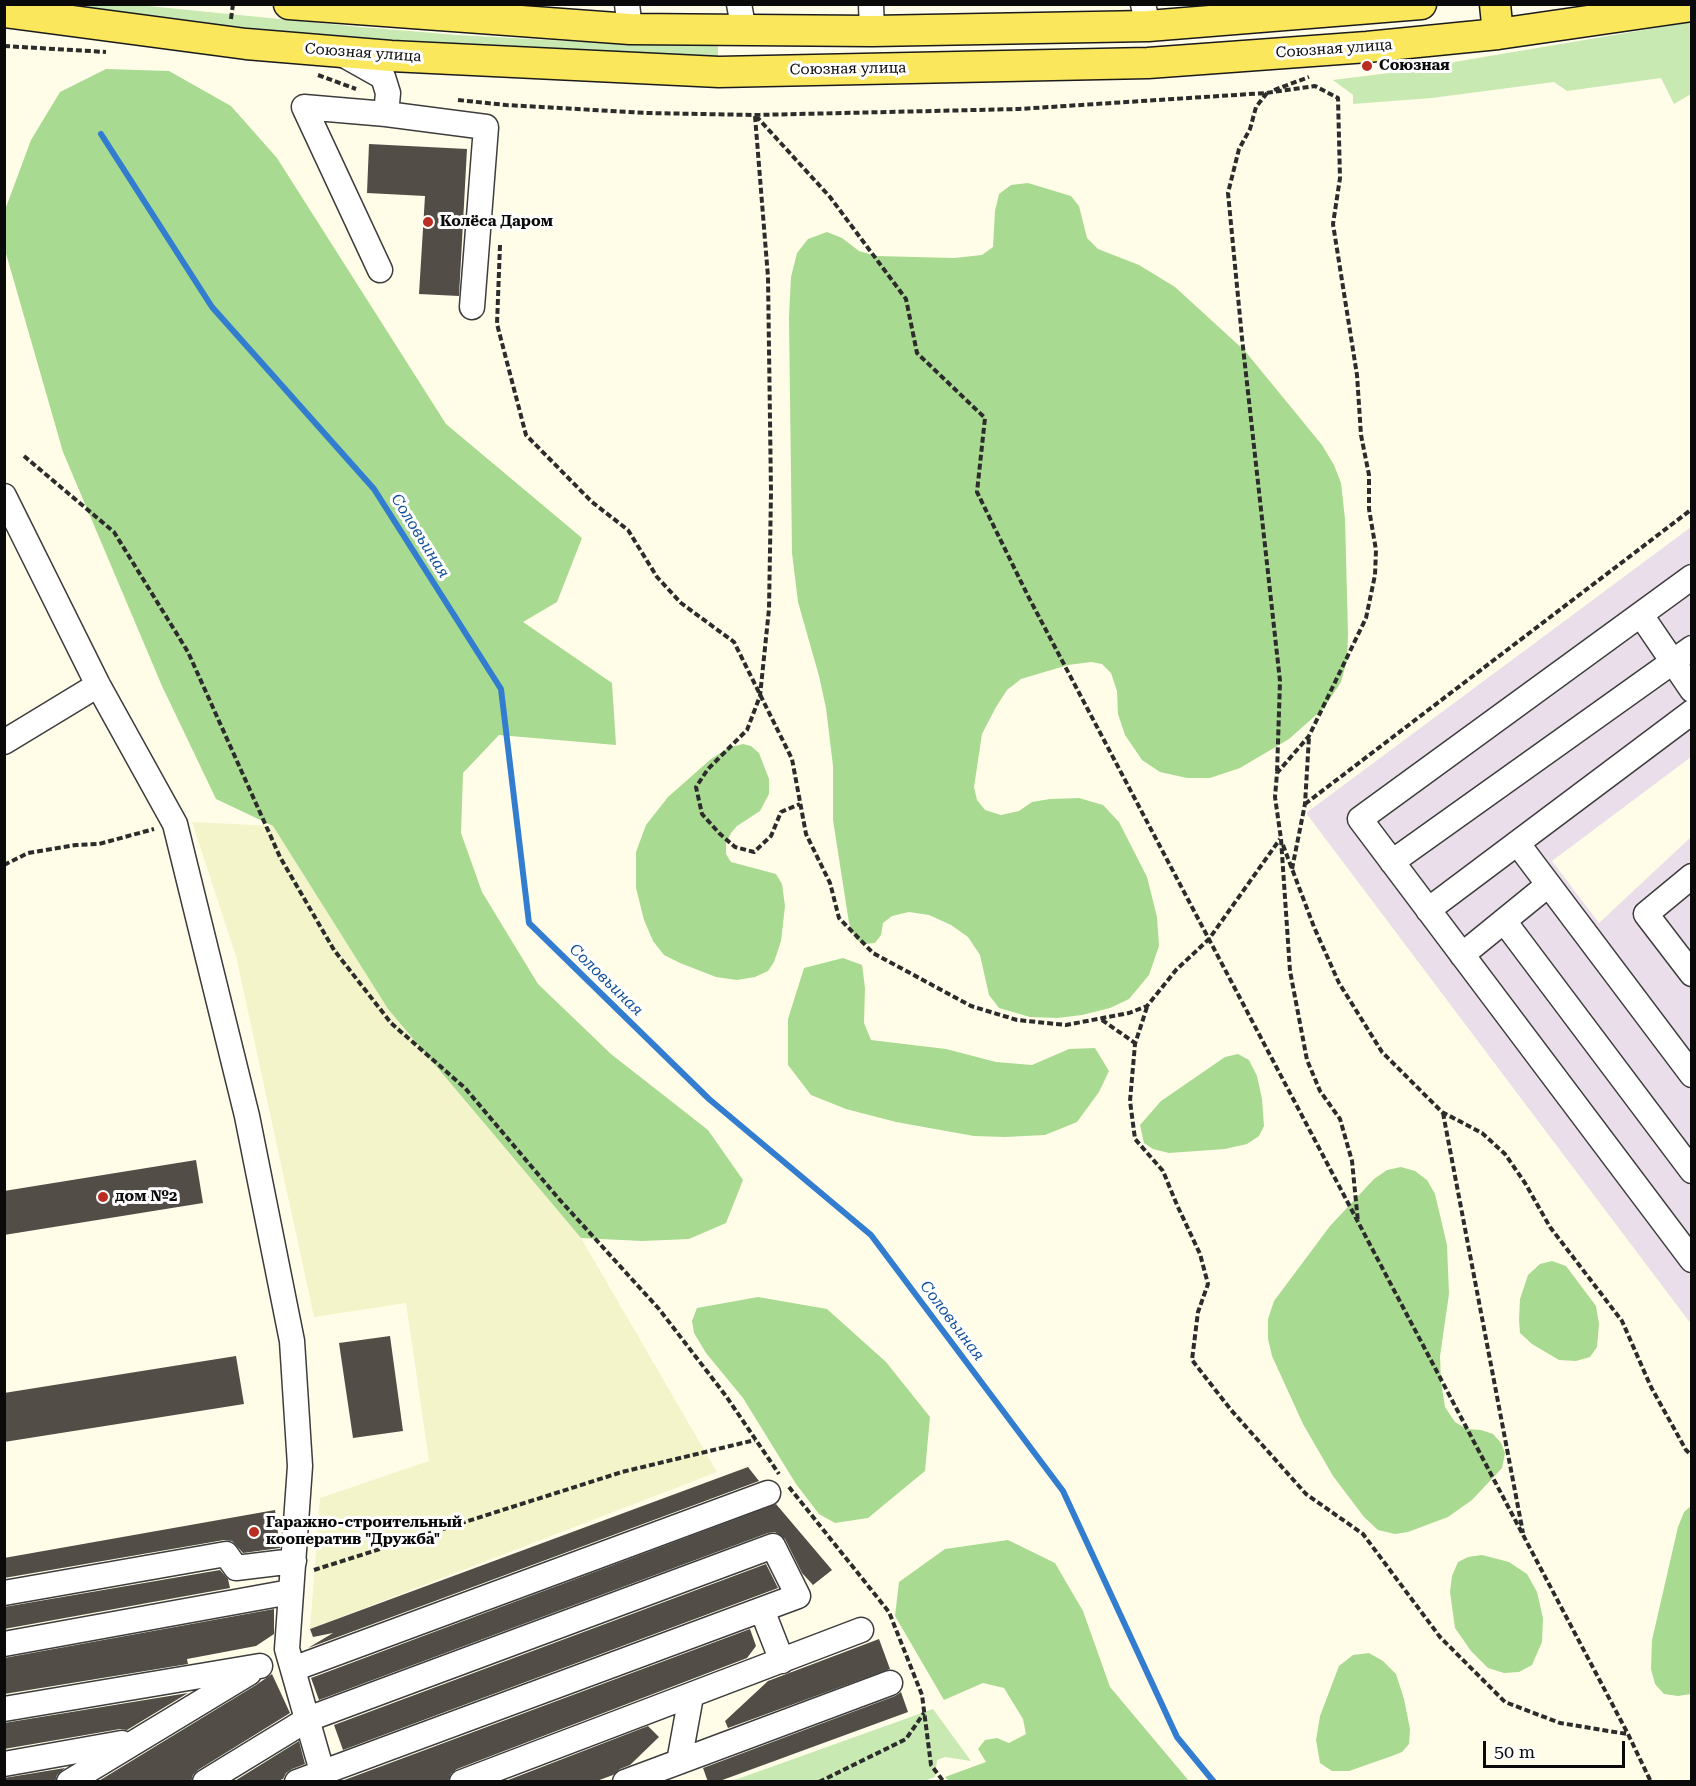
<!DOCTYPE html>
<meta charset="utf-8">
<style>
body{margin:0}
#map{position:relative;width:1696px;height:1786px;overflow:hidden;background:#fffde8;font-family:"Roboto Serif",serif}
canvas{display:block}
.frame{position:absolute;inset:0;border:6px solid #0a0a0a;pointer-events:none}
.scale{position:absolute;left:1483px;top:1741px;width:142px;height:27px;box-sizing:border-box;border:3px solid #0a0a0a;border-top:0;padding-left:8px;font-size:18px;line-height:21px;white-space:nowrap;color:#0a0a0a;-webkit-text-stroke:4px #fff;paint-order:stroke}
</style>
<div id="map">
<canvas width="1696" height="1786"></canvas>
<div class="frame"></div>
<div class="scale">50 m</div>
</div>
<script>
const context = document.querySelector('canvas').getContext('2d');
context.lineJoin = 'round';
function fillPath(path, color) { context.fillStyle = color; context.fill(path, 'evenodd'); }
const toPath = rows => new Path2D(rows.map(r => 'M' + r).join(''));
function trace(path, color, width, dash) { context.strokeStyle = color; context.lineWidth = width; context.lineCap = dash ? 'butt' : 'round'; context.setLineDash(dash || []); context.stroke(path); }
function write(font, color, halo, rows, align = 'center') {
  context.font = font + ' "Roboto Serif",serif'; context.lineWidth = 6; context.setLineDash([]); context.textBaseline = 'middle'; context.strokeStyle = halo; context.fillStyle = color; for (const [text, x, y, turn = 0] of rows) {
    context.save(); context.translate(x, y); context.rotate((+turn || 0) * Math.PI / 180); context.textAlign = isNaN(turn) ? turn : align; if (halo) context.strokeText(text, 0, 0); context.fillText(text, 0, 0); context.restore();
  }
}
const industrial = toPath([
 [1691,527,1691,757,1552,861,1599,923,1691,837,1691,1324,1306,813]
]);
const farmland = toPath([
 [192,822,273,826,388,1009,581,1238,717,1472,310,1629,320,1498,429,1461,406,1303,314,1317,236,956]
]);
const green = toPath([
 [16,5,138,5,360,27,458,35,566,41,718,46,718,61,424,49],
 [1691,22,1691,94,1674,104,1661,78,1567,91,1554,82,1432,98,1353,104,1353,95,1333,80,1389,73],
 [933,1709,971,1761,945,1757,937,1760,935,1777,924,1781,732,1781]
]);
const forest = toPath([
 [106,69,169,71,231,106,277,158,446,424,582,538,557,602,523,622,612,683,616,745,499,735,463,773,461,833,482,892,538,984,611,1054,708,1130,743,1180,726,1223,689,1239,642,1241,581,1238,388,1009,273,826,216,799,162,686,63,452,5,250,5,210,31,140,60,92],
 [1028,183,1071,196,1079,206,1087,238,1098,249,1139,265,1175,287,1245,351,1322,445,1334,465,1341,483,1345,519,1348,634,1347,660,1341,682,1324,708,1289,739,1240,768,1210,778,1187,778,1160,772,1142,760,1125,735,1118,714,1117,691,1111,673,1102,664,1091,662,1068,665,1021,679,1007,690,996,707,982,734,974,787,977,800,985,810,1001,815,1019,811,1032,802,1050,799,1079,798,1103,805,1119,822,1147,877,1157,917,1159,946,1149,975,1129,999,1110,1008,1082,1015,1057,1018,1030,1017,999,1008,989,995,980,955,968,937,951,925,929,915,909,912,892,916,883,923,881,935,875,943,864,944,856,939,849,923,833,820,833,766,826,708,819,676,798,602,792,553,789,317,791,277,797,253,808,239,827,232,842,238,859,251,876,256,954,258,982,255,993,247,995,211,999,194,1011,185],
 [743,744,751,746,759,753,769,779,769,794,760,811,737,826,731,833,726,843,726,854,731,862,776,874,782,884,785,906,781,941,774,962,768,971,755,977,737,980,716,977,680,963,664,955,653,941,644,920,636,888,636,852,646,825,668,797,711,759,728,748],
 [843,958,862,965,865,988,864,1023,871,1040,946,1049,996,1062,1032,1065,1069,1049,1095,1048,1109,1071,1099,1092,1077,1122,1045,1135,1005,1137,974,1136,896,1122,846,1109,811,1095,788,1065,788,1019,804,968],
 [1238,1054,1249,1060,1257,1076,1262,1099,1264,1126,1259,1136,1247,1144,1225,1149,1169,1153,1153,1149,1144,1143,1140,1125,1161,1101,1225,1057],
 [1401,1167,1415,1171,1427,1180,1435,1194,1447,1245,1449,1294,1440,1356,1441,1382,1445,1407,1455,1422,1467,1429,1481,1430,1493,1434,1501,1443,1505,1453,1502,1468,1472,1500,1448,1517,1408,1532,1395,1534,1378,1530,1364,1517,1333,1476,1303,1424,1272,1356,1268,1339,1268,1319,1274,1301,1330,1226,1374,1179,1387,1170],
 [1552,1261,1566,1266,1596,1306,1599,1324,1597,1347,1590,1357,1576,1361,1559,1360,1532,1344,1520,1333,1519,1320,1520,1299,1528,1275,1540,1264],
 [758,1297,827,1309,886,1362,930,1417,925,1471,868,1518,835,1523,819,1514,796,1484,743,1398,706,1353,694,1333,692,1321,697,1308],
 [1691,1506,1691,1694,1678,1696,1664,1694,1655,1684,1651,1669,1652,1640,1678,1527,1684,1512],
 [1008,1540,1055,1563,1083,1611,1110,1687,1189,1781,950,1782,945,1777,986,1762,978,1749,985,1740,997,1738,1009,1743,1026,1734,1023,1719,1004,1688,983,1683,944,1700,895,1616,899,1582,945,1549],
 [1482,1555,1509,1562,1527,1574,1537,1592,1543,1618,1542,1642,1532,1665,1519,1672,1504,1673,1488,1668,1471,1651,1455,1628,1450,1592,1452,1576,1458,1562,1468,1557],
 [1369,1653,1383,1661,1396,1674,1404,1699,1410,1729,1409,1744,1402,1752,1392,1756,1349,1771,1332,1771,1320,1763,1316,1740,1320,1716,1339,1666,1353,1655]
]);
const stream = toPath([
 [101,134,212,307,374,489,501,689,529,923,709,1099,871,1235,1063,1491,1177,1737,1214,1782]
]);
const building = toPath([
 [369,144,467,149,459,296,419,294,425,196,367,193],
 [196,1160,203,1203,4,1235,4,1191],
 [390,1336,403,1431,353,1438,339,1343],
 [236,1356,244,1404,4,1442,4,1393],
 [748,1467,759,1481,308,1648,333,1633,313,1637,310,1629],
 [776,1504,832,1570,813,1585,802,1573,785,1539,775,1532,768,1533,319,1700,311,1678],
 [275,1510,280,1548,243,1553,232,1541,224,1540,4,1578,4,1558],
 [766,1564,778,1588,343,1750,334,1725],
 [220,1570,228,1579,230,1588,4,1629,4,1607],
 [274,1609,274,1634,256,1646,187,1659,188,1664,4,1694,4,1658],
 [750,1629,756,1646,747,1658,457,1769,451,1774,448,1782,339,1782],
 [879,1639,890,1669,728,1728,725,1721,768,1681],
 [272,1674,290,1713,198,1770,193,1775,191,1782,97,1782,256,1685],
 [901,1692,908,1712,717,1782,708,1782,703,1768,895,1696],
 [188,1693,127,1730,120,1729,4,1749,4,1723],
 [648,1726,659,1737,630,1765,620,1769,613,1775,594,1782,503,1782],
 [299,1741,305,1764,292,1769,286,1773,283,1779,275,1782,233,1782],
 [65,1768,57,1775,55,1782,4,1782,4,1778]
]);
const path = toPath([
 [231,19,233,4],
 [4,46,106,52],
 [318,75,356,89],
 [1274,90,1309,77],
 [1267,93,1256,107,1250,129,1239,149,1228,193,1242,338,1280,681,1277,773],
 [458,100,506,105,648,113,755,115,1019,109,1266,93,1315,86,1338,98,1340,178,1333,224,1357,375,1361,435,1369,475,1369,509,1376,550,1375,575,1366,618,1309,736,1277,773,1275,797,1281,839,1290,971,1307,1060,1320,1091,1340,1119,1352,1161,1358,1222],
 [755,116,768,277,771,492,769,609,760,696,747,730,708,769,696,787,702,814,719,833,735,847,754,852,771,836,781,812,800,804],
 [756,116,830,197,906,299,917,353,985,418,977,492,1028,596,1628,1734,1651,1782],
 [500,245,497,324,526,435,592,502,628,530,657,577,681,603,734,642,792,759,806,834,830,883,839,918,873,953,971,1006,1017,1020,1066,1025,1129,1013,1147,1006,1176,970,1209,939,1280,839],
 [24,456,114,532,188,652,280,857,334,950,391,1023,465,1088,559,1199,659,1309,726,1396,779,1474],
 [1305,804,1692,509],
 [1283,845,1314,927,1339,983,1382,1052,1442,1112,1482,1133,1505,1154,1525,1183,1550,1227,1622,1321,1651,1387,1686,1450,1692,1456],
 [4,865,28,853,76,845,99,844,154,829],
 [1292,869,1305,804,1309,737],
 [1147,1007,1135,1044,1130,1101,1135,1139,1163,1171,1177,1205,1200,1254,1208,1284,1198,1312,1192,1360,1231,1410,1306,1494,1363,1534,1440,1637,1505,1702,1560,1723,1627,1734],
 [1102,1020,1135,1043],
 [1443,1113,1523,1533],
 [789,1487,889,1612,922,1695,931,1765,944,1782],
 [314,1570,622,1472,755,1440],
 [819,1782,906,1739,924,1713]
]);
const minor = toPath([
 [627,4,630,29],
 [739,4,744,31],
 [871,4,872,31],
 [1143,4,1148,26],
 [342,54,383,77,388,93,386,114,304,107,380,270],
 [386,114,486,127,472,307],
 [4,496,98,685,175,824,247,1116,292,1341,300,1466,287,1649,325,1782],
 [1692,577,1360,819,1692,1260],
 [1641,615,1692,690],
 [4,742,98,685],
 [1518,844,1692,1075],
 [1392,862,1692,648],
 [1692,876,1646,914,1692,974],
 [1428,910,1692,712],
 [1504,921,1692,1171],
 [1462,955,1548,885],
 [4,1593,226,1554,236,1568,294,1561],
 [762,1610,782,1661],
 [4,1644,290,1592],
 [293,1669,768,1493],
 [4,1709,260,1666],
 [679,1762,691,1696],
 [4,1764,122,1743],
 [69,1782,249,1673],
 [205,1782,308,1719,773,1546,798,1596,297,1782],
 [462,1782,861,1630],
 [625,1782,890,1683]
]);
const major = toPath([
 [289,4,630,29,872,31,1148,26,1421,4],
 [1495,4,1498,34],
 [4,12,246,44,391,56,719,72,1148,63,1367,47,1498,34,1692,6]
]);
const markers = [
 [1367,66,6,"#bb2d22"],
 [428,222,6,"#bb2d22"],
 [103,1197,6,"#bb2d22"],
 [254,1532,6,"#bb2d22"]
];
const streetNames = [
 ["Союзная улица",1334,49,-4],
 ["Союзная улица",363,53,4],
 ["Союзная улица",848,69,-1]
];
const poiNames = [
 ["Союзная",1379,66],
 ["Колёса Даром",440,222],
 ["дом №2",115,1197],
 ["Гаражно-строительный",266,1523],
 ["кооператив \"Дружба\"",266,1540]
];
const waterNames = [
 ["Соловьиная",420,536,58],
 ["Соловьиная",606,980,44],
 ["Соловьиная",952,1321,53]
];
fillPath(industrial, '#eadeea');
fillPath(farmland, '#f3f4c9');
fillPath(green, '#c8e9b2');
fillPath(forest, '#a9da91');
trace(stream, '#327dcf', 6);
fillPath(building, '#534d47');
trace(minor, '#3d3d3d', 27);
trace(major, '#1b1b1b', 33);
trace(path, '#2c2c2c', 4, [6, 3]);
trace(minor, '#fff', 24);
trace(major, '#fbe75c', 30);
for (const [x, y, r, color] of markers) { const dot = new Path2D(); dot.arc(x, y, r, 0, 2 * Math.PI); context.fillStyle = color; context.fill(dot); trace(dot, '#fff', 2); }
write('15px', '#0a0a0a', '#fff', streetNames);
write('bold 15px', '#0a0a0a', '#fff', poiNames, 'left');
write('italic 16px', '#13509c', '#fff', waterNames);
</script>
